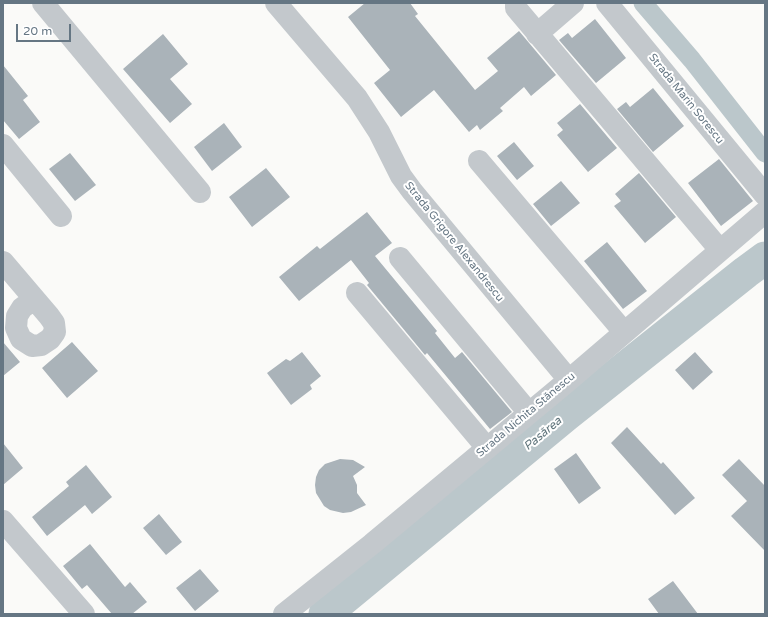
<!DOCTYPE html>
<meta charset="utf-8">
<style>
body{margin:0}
#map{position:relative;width:768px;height:617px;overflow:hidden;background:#fafaf8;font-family:"Varela Round",sans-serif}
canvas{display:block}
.frame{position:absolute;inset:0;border:4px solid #657683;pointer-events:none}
.scale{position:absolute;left:16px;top:24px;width:55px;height:18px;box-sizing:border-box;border:2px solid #657683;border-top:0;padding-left:5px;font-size:12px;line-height:14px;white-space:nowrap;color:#657683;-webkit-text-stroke:3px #fff;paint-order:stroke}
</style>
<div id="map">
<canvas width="768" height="617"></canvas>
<div class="frame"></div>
<div class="scale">20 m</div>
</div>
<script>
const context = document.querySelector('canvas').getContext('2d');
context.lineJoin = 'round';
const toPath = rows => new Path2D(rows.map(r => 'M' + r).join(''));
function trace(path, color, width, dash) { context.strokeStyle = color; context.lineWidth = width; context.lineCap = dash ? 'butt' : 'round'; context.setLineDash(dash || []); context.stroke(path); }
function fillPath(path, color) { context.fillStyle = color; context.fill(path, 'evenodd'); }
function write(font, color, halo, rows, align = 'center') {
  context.font = font + ' "Varela Round",sans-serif'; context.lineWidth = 4; context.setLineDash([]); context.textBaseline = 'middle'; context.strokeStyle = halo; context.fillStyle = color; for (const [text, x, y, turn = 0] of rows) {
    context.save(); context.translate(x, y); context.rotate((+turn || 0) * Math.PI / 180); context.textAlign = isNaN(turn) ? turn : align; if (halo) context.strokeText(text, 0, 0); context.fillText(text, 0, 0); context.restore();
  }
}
const canal = toPath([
 [643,3,692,60,765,153]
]);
const river = toPath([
 [325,614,566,415,746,272,765,258]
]);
const building = toPath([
 [365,3,410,3,418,14,415,16,475,90,498,71,487,58,519,31,556,75,531,96,524,87,500,108,503,111,480,130,477,125,469,132,434,90,401,117,374,83,390,70,348,17],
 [595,19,626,58,596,83,559,40,568,33,572,38],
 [163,34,188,64,170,79,192,104,170,123,123,69],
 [3,65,28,96,23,100,40,122,19,139,3,120],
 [653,88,684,126,653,152,617,109,626,102,630,107],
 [580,104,617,148,588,172,557,135,563,130,557,123],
 [224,123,242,147,212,171,194,147],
 [514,142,534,166,517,180,497,156],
 [70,153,96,185,75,201,49,169],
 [719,159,753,201,721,226,688,183],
 [266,168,290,197,252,227,229,197],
 [639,173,676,217,645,243,614,206,621,201,615,194],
 [561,181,580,203,551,226,533,204],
 [367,212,392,243,375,256,437,331,435,333,455,358,462,352,512,412,490,429,427,353,425,355,367,285,369,283,351,260,299,301,279,277,317,246,320,249],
 [607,242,647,291,623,309,584,261],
 [3,342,20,362,3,376],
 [72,342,98,371,67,398,42,368],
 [302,352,321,376,310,385,312,389,291,405,267,373,286,359,290,361],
 [695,352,713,372,693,390,675,370],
 [627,427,661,464,663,462,695,498,675,515,611,443],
 [3,443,23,468,3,485],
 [576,453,601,488,579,504,554,469],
 [340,459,353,460,365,467,353,476,357,485,357,493,366,505,351,512,343,513,330,510,324,506,316,493,315,485,316,477,319,470,325,464],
 [739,459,765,486,765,551,731,516,747,501,722,475],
 [86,465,112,497,92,514,85,505,47,536,32,517,69,486,66,482],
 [159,514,182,542,166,555,143,528],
 [90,544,125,587,130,582,147,602,132,614,112,614,87,585,82,589,63,566],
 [200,569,219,591,195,611,176,588],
 [673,581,698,614,659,614,648,599]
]);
const minor = toPath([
 [43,3,200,192],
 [276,3,357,98,379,132,401,176,412,191,569,380],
 [516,3,516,8,720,250],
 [607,3,765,195],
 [537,34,573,3],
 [3,145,61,216],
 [479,161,624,332],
 [400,258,529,413],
 [3,262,49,316,54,323,55,332,50,339,41,345,32,346,21,339,16,328,17,316,22,308,34,299],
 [357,293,487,448],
 [3,521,84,614],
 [284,614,372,544,569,380,765,212]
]);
const streetNames = [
 ["Strada Marin Sorescu",686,99,51],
 ["Strada Grigore Alexandrescu",454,242,51],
 ["Strada Nichita Stănescu",526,415,-40]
];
const waterNames = [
 ["Pasărea",543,434,-40]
];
trace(canal, '#bbc7cb', 19);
trace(river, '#bbc7cb', 33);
fillPath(building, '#aab3b9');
trace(minor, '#c3c8cc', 22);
write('11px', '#657683', '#fff', streetNames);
write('italic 12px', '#60757c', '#fff', waterNames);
</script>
